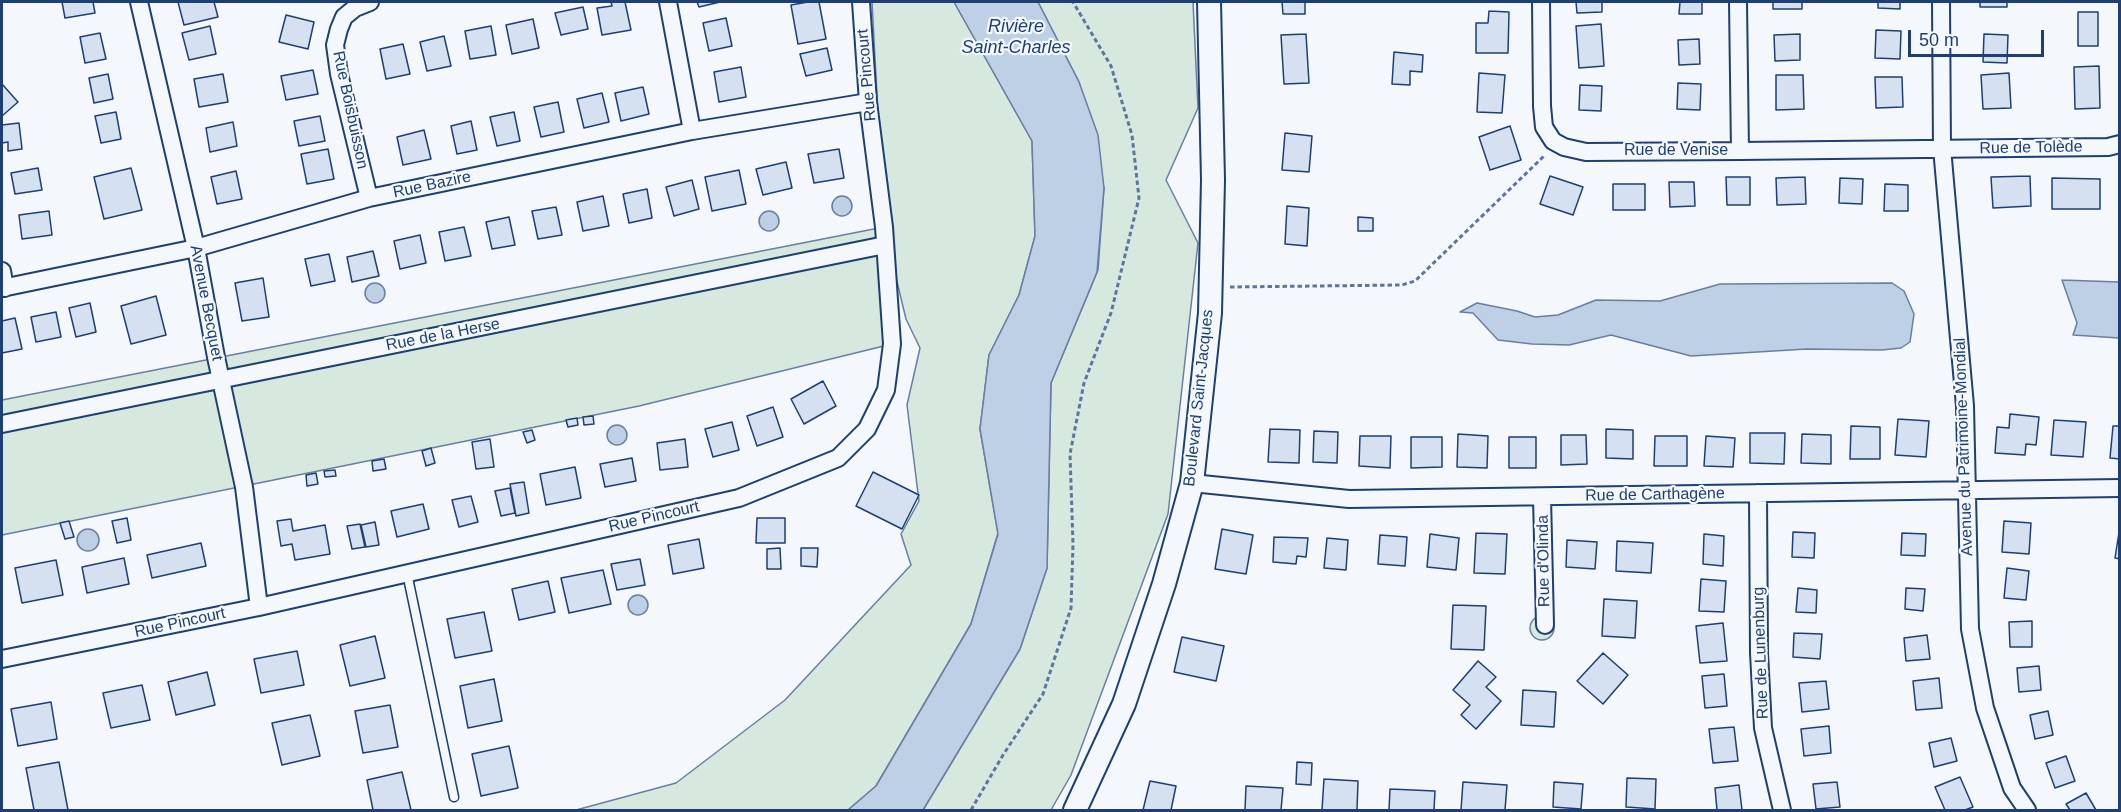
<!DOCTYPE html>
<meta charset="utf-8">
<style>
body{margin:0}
#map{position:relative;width:2121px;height:812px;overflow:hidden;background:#f4f7fb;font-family:Helvetica,sans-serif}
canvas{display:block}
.frame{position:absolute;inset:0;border:3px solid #1d3f73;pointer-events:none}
.scale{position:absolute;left:1908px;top:30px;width:136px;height:27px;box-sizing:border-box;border:3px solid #1d3f73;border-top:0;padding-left:8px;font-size:18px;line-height:21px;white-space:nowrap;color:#1d3f73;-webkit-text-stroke:4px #f4f7fb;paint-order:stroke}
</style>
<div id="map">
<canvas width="2121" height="812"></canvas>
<div class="frame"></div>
<div class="scale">50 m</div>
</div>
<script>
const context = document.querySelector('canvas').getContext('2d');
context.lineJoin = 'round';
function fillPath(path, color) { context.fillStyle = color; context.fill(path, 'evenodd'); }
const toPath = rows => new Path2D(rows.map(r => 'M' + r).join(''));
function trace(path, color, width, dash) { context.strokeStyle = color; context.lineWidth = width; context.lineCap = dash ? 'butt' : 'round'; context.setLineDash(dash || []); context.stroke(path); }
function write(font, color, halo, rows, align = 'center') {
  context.font = font + ' Helvetica,sans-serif'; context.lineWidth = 4.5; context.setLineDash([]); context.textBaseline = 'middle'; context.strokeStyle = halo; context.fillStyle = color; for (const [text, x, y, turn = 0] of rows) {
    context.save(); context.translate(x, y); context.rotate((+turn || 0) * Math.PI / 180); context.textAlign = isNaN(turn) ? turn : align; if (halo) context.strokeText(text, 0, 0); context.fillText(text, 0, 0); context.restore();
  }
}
const green = toPath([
 [872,2,954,2,1032,141,1035,236,1019,295,989,355,980,429,998,533,971,624,876,786,848,810,576,810,676,783,785,700,911,565,901,534,919,501,907,405,920,348,906,319,885,232,892,344,639,406,2,535,2,400,884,227,872,2],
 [1038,2,1193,2,1198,108,1166,180,1198,243,1168,514,1071,775,1051,810,923,810,1020,649,1047,568,1051,383,1098,270,1104,188,1079,82,1038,2],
 '1530 628a12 12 0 1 1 24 0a12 12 0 1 1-24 0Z'
]);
const water = toPath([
 [954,2,1038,2,1079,82,1098,135,1104,188,1097,272,1051,383,1047,568,1020,649,923,810,848,810,876,786,971,624,998,534,980,429,989,355,1019,295,1035,236,1032,141,954,2],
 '832 206a10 10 0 1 1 20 0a10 10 0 1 1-20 0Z',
 '759 221a10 10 0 1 1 20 0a10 10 0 1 1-20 0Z',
 [2062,280,2119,282,2119,338,2073,335,2077,323,2062,280],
 '365 293a10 10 0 1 1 20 0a10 10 0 1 1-20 0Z',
 [1892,283,1904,291,1914,314,1910,342,1901,348,1882,350,1807,349,1691,356,1611,335,1569,345,1532,344,1498,340,1473,313,1460,312,1477,303,1517,311,1535,317,1558,315,1596,300,1660,301,1720,284,1892,283],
 '607 435a10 10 0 1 1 20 0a10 10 0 1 1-20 0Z',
 '77 540a11 11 0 1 1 22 0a11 11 0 1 1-22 0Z',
 '628 605a10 10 0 1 1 20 0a10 10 0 1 1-20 0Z'
]);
const building = toPath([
 [62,2,93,2,95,13,65,18,62,2],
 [178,2,214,2,218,17,184,25,178,2],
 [611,2,625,2,631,30,602,35,597,8,612,6,611,2],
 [697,2,720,2,699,7,697,2],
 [808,2,819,2,826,39,798,44,791,5,808,2],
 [1282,2,1305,2,1305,14,1283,14,1282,2],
 [1576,2,1602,2,1602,12,1577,13,1576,2],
 [1680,2,1702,2,1702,14,1679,14,1680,2],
 [1773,2,1802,2,1802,9,1773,9,1773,2],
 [1878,2,1900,2,1900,9,1878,8,1878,2],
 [1980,2,2007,2,2007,7,1980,7,1980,2],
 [583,7,588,29,561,35,555,13,583,7],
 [1489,11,1509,12,1508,53,1476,53,1476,23,1488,23,1489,11],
 [2078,12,2098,12,2098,46,2078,46,2078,12],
 [286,15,314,22,308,49,279,42,286,15],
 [726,18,732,46,709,51,703,23,726,18],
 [533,19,539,48,512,54,506,25,533,19],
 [1601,24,1604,66,1579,68,1576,26,1601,24],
 [210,26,216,54,189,60,182,33,210,26],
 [491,26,496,55,470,59,465,31,491,26],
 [1876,30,1901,31,1900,59,1875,58,1876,30],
 [100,33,106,59,85,63,80,37,100,33],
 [1306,34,1309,83,1284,84,1281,35,1306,34],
 [1800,34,1800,60,1775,61,1774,35,1800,34],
 [1984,34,2008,35,2007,63,1983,62,1984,34],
 [444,36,451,66,427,71,420,42,444,36],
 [1699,39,1700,64,1679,65,1678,40,1699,39],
 [403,44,410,74,386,79,380,49,403,44],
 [827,48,832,70,806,76,800,54,827,48],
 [1394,52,1423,55,1422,72,1410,71,1410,85,1392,84,1394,52],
 [2099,66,2100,108,2075,109,2074,67,2099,66],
 [741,67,746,97,719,102,714,72,741,67],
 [313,70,318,94,286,100,281,76,313,70],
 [1479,73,1505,75,1502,113,1477,112,1479,73],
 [2009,73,2011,108,1983,109,1981,75,2009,73],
 [108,74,113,99,94,103,89,78,108,74],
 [223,74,228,102,199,107,194,79,223,74],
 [1776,75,1803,75,1804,109,1776,110,1776,75],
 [1875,77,1902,77,1903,107,1876,108,1875,77],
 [1678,83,1701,84,1700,110,1677,109,1678,83],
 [2,84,18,102,2,116,2,84],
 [1580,85,1602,86,1601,111,1579,110,1580,85],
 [643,87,649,114,621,121,615,93,643,87],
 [602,93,609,122,584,128,577,99,602,93],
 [558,102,564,132,541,137,534,107,558,102],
 [116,112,121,139,101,143,95,116,116,112],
 [514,112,520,141,497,146,490,117,514,112],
 [320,116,325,141,299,146,294,121,320,116],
 [471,121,477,150,457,154,451,126,471,121],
 [233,122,237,146,210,152,206,128,233,122],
 [19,123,22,149,8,151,8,142,2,143,2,125,19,123],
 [1510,126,1521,160,1490,170,1479,137,1510,126],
 [424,130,431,159,403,165,397,137,424,130],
 [1285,133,1312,136,1309,172,1282,170,1285,133],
 [328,149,334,179,307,184,301,154,328,149],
 [839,149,844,178,814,183,808,154,839,149],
 [786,162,792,188,763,195,756,169,786,162],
 [38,168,42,190,15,194,11,173,38,168],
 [131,168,142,210,104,219,94,177,131,168],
 [739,170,746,204,712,211,705,177,739,170],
 [236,171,242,199,217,204,211,177,236,171],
 [1550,176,1583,187,1573,215,1540,204,1550,176],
 [2030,176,2031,206,1993,208,1991,177,2030,176],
 [1726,177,1750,177,1750,205,1727,205,1726,177],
 [1805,177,1806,204,1777,205,1776,178,1805,177],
 [1840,178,1863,179,1862,204,1839,203,1840,178],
 [2052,178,2100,179,2100,209,2052,209,2052,178],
 [692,180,699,209,674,216,666,187,692,180],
 [1669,182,1694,182,1695,206,1670,207,1669,182],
 [1613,184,1645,184,1645,210,1613,210,1613,184],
 [1885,184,1908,185,1908,211,1884,211,1885,184],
 [647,189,652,218,629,223,623,194,647,189],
 [603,196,609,226,583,231,577,202,603,196],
 [1287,206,1309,208,1307,246,1285,244,1287,206],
 [556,207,562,235,538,239,532,211,556,207],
 [49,211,52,235,22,239,19,215,49,211],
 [509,217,515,245,492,249,486,222,509,217],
 [1358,217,1373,218,1373,231,1358,231,1358,217],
 [464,227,471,256,445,261,439,232,464,227],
 [420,235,426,263,400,269,394,241,420,235],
 [373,251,379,276,352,282,347,257,373,251],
 [329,254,335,281,311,286,305,259,329,254],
 [263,278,269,317,242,321,235,283,263,278],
 [156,296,166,335,131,344,121,306,156,296],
 [90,303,96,332,76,337,69,308,90,303],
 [56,312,61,337,36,342,31,317,56,312],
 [15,318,22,349,2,353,2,321,15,318],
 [823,381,836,406,804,424,791,399,823,381],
 [773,407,783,437,757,446,747,416,773,407],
 [2010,414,2039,417,2036,445,2026,444,2025,455,1995,453,1997,427,2009,428,2010,414],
 [593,416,594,424,584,425,583,417,593,416],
 [577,418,578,425,568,427,566,420,577,418],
 [1898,419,1929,421,1926,457,1895,455,1898,419],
 [2054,420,2086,422,2083,457,2051,455,2054,420],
 [732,422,739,450,713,457,705,429,732,422],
 [1851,426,1880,427,1880,459,1850,459,1851,426],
 [2113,426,2120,426,2120,459,2110,458,2113,426],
 [1270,429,1300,430,1299,463,1268,462,1270,429],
 [1606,429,1633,430,1633,459,1606,458,1606,429],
 [532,430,535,440,527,443,523,432,532,430],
 [1314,431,1338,432,1337,463,1313,462,1314,431],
 [1750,433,1785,433,1784,464,1750,463,1750,433],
 [1458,434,1488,436,1487,468,1457,467,1458,434],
 [1802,434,1831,435,1831,464,1801,463,1802,434],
 [1561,435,1586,435,1587,464,1561,465,1561,435],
 [1360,436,1391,436,1390,468,1359,466,1360,436],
 [1655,436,1687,436,1687,466,1654,466,1655,436],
 [1706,436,1735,438,1733,467,1704,466,1706,436],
 [1411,437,1442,437,1442,467,1411,468,1411,437],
 [1509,437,1536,437,1536,468,1509,468,1509,437],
 [490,439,494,467,476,469,472,442,490,439],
 [685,439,688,467,660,470,657,443,685,439],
 [431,448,435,463,426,466,422,451,431,448],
 [632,458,636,481,605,487,600,464,632,458],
 [384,459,386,469,373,471,372,461,384,459],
 [575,467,581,498,546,505,540,474,575,467],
 [335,470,336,476,325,477,324,471,335,470],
 [873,472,919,495,902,529,856,506,873,472],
 [316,473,318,484,307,486,306,475,316,473],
 [524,482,529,513,516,516,510,484,524,482],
 [510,488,515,513,501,516,495,491,510,488],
 [471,496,478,522,459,527,452,500,471,496],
 [423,504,429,529,397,537,391,511,423,504],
 [127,518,131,540,117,543,112,521,127,518],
 [757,518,785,518,785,543,756,543,757,518],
 [291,519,293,531,325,525,330,554,295,560,292,544,281,546,277,521,291,519],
 [69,521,74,537,65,539,60,523,69,521],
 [2004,521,2031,523,2029,554,2002,552,2004,521],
 [375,522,379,545,366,547,361,525,375,522],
 [360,524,365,547,352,549,347,526,360,524],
 [2120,526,2120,559,2115,558,2120,526],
 [1222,529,1253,535,1246,574,1215,569,1222,529],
 [1793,532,1815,533,1814,558,1792,557,1793,532],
 [1476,533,1507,534,1505,574,1474,573,1476,533],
 [1902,533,1926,534,1925,556,1901,555,1902,533],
 [1430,534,1459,538,1456,570,1427,567,1430,534],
 [1704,534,1724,536,1723,566,1703,564,1704,534],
 [1380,535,1407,537,1405,566,1378,564,1380,535],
 [1274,537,1308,538,1306,557,1297,556,1296,564,1273,562,1274,537],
 [1327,538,1348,540,1346,570,1324,568,1327,538],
 [699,539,704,568,673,574,668,545,699,539],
 [1567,540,1597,542,1595,569,1566,567,1567,540],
 [1617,541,1653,543,1651,573,1616,571,1617,541],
 [201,543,206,566,152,578,147,555,201,543],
 [780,548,781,569,767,569,767,549,780,548],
 [801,548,818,548,817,567,801,566,801,548],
 [124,558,129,584,87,593,82,567,124,558],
 [640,559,645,585,617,590,611,564,640,559],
 [56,560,63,595,22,603,15,568,56,560],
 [2007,568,2029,571,2026,600,2004,598,2007,568],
 [603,570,611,604,569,613,561,578,603,570],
 [1701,579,1726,581,1724,612,1699,611,1701,579],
 [548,581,555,612,519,620,512,589,548,581],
 [1798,588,1817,590,1816,613,1796,612,1798,588],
 [1906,588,1925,589,1923,611,1905,609,1906,588],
 [1604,599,1637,601,1635,638,1602,636,1604,599],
 [1453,605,1486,606,1484,650,1451,649,1453,605],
 [484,612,492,651,455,658,447,619,484,612],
 [2032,621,2032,647,2010,647,2009,622,2032,621],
 [1723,623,1727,661,1700,663,1696,626,1723,623],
 [1794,633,1822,634,1820,659,1793,657,1794,633],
 [1927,635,1930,659,1906,661,1904,638,1927,635],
 [375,636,385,678,350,686,340,645,375,636],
 [1182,637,1224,646,1216,681,1174,672,1182,637],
 [297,651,304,685,261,693,254,659,297,651],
 [1603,653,1628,675,1603,704,1577,681,1603,653],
 [1478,661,1496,677,1486,687,1501,701,1476,729,1461,715,1470,705,1453,690,1478,661],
 [2039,666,2041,690,2019,692,2017,668,2039,666],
 [207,672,215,705,176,715,168,682,207,672],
 [1724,674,1727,706,1705,708,1702,676,1724,674],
 [1939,678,1942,708,1916,710,1913,681,1939,678],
 [494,679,502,721,468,728,460,686,494,679],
 [1826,681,1829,709,1802,712,1799,683,1826,681],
 [142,685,150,720,111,728,103,693,142,685],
 [1523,690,1556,692,1554,727,1521,725,1523,690],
 [51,702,57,739,18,746,11,709,51,702],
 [390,705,398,747,363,753,355,711,390,705],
 [2048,711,2053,735,2035,739,2030,715,2048,711],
 [310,715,320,756,282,765,272,723,310,715],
 [1829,726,1831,753,1804,756,1801,729,1829,726],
 [1734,727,1738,761,1713,763,1709,729,1734,727],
 [1951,738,1957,761,1934,767,1929,743,1951,738],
 [509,746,518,788,481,796,472,754,509,746],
 [2066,756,2075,781,2055,788,2046,763,2066,756],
 [59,762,68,810,34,810,26,768,59,762],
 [1297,762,1312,763,1311,785,1296,784,1297,762],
 [402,772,411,810,373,810,367,780,402,772],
 [1960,777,1973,807,1965,810,1945,810,1935,787,1960,777],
 [1627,778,1656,779,1655,809,1626,807,1627,778],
 [1324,779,1358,781,1357,810,1322,810,1324,779],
 [1150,781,1176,786,1171,810,1143,810,1150,781],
 [1463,782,1507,785,1505,810,1461,810,1463,782],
 [1554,782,1583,784,1581,809,1553,807,1554,782],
 [1837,782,1840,807,1816,809,1813,784,1837,782],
 [1739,785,1742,810,1717,810,1715,788,1739,785],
 [1246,786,1283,788,1281,810,1245,810,1246,786],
 [1390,789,1435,791,1434,810,1389,810,1390,789],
 [2086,793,2096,810,2070,810,2066,804,2086,793]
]);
const path = toPath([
 [1230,287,1402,285,1415,281,1544,156],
 [971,810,1003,755,1043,694,1071,608,1073,544,1070,454,1084,383,1111,313,1139,198,1132,135,1111,66,1073,2]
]);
const lane = toPath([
 [407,573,454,797]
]);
const street = toPath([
 [139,2,196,248,216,357,244,487,259,607],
 [668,2,692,131],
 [1541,2,1542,106,1544,127,1553,141,1564,147,1586,152,1740,151,2108,147,2120,144],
 [1738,2,1740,151],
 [1941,2,1942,148,1965,406,1970,629,1985,708,2012,788,2027,810],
 [369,198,339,74,335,45,339,29,344,17,355,8,370,2],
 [2,271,5,288],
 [2,288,196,248,369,198,692,131,868,102],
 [2,424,885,245],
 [1192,483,1349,499,2120,488],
 [1758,493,1759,653,1763,728,1782,810],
 [1542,497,1545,625],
 [2,659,259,607,739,498,838,458,867,429,886,390,892,344,884,227,868,102,861,2]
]);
const secondary = toPath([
 [1075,810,1124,704,1164,584,1192,483,1210,313,1213,180,1209,2]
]);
const streetNames = [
 ["Rue Pincourt",867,75,-95],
 ["Rue Boisbuisson",350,110,78],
 ["Rue de Tolède",2031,148,-1],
 ["Rue de Venise",1676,151],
 ["Rue Bazire",432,185,-12],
 ["Avenue Becquet",206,303,79],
 ["Rue de la Herse",443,335,-11],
 ["Boulevard Saint-Jacques",1199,398,-84],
 ["Avenue du Patrimoine-Mondial",1964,447,-92],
 ["Rue de Carthagène",1655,495,-1],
 ["Rue Pincourt",654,517,-13],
 ["Rue d'Olinda",1544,561,-91],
 ["Rue Pincourt",180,623,-12],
 ["Rue de Lunenburg",1761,653,-92]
];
const waterNames = [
 ["Rivière",1016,27],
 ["Saint-Charles",1016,48]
];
fillPath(green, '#d7e8df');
trace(green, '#687fa3', 1.5);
fillPath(water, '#bed0e5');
trace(water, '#687fa3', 1.5);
fillPath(building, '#d5e0f0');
trace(building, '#1d3f73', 1.5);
trace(lane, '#1d3f73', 11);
trace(street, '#1d3f73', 20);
trace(secondary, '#1d3f73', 26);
trace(path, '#5e769c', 3, [4.5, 3]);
trace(lane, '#f4f7fb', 8);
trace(street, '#f4f7fb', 16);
trace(secondary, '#f4f7fb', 22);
write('16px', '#1d3f73', '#f4f7fb', streetNames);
write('italic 18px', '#1d3f73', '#f4f7fb', waterNames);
</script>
